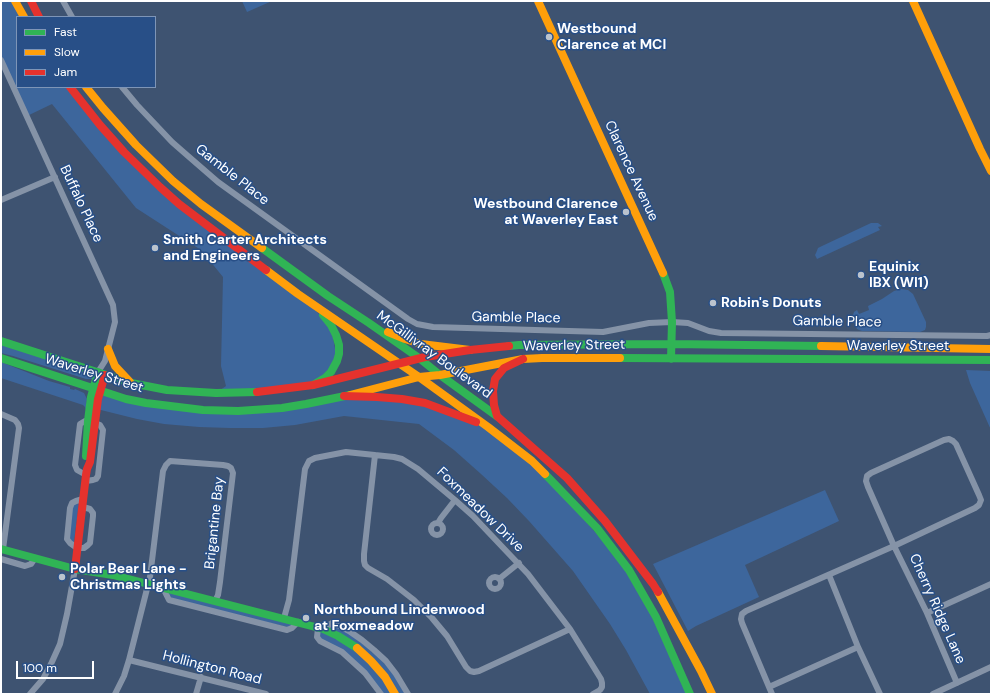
<!DOCTYPE html>
<style>
body{margin:0}
#map{position:relative;width:992px;height:695px;overflow:hidden;background:#3e5371;font-family:"DM Sans",sans-serif}
canvas{display:block}
.frame{position:absolute;inset:0;border:2px solid #fff;pointer-events:none}
.legend{position:absolute;left:16px;top:16px;width:140px;height:72px;box-sizing:border-box;background:#284f87;border:1px solid #7e95b7;margin:0;padding:5px 7px;list-style:none;font-size:12px;color:#fff}
.legend li{display:flex;align-items:center;gap:8px;height:20px}
.legend b{width:20px;border:1px solid #7e95b7}
.scale{position:absolute;left:16px;top:661px;width:78px;height:18px;box-sizing:border-box;border:2px solid #fff;border-top:0;padding-left:5px;font-size:12px;line-height:14px;white-space:nowrap;color:#fff;-webkit-text-stroke:3px #284f87;paint-order:stroke}
</style>
<div id="map">
<canvas width="992" height="695"></canvas>
<div class="frame"></div>
<ul class="legend">
<li><b style="height:5px;background:#30b455"></b>Fast</li>
<li><b style="height:5px;background:#ff9f0a"></b>Slow</li>
<li><b style="height:5px;background:#e5322d"></b>Jam</li>
</ul>
<div class="scale">100 m</div>
</div>
<script>
const context = document.querySelector('canvas').getContext('2d');
context.lineJoin = 'round';
function fillPath(path, color) { context.fillStyle = color; context.fill(path, 'evenodd'); }
const toPath = rows => new Path2D(rows.map(r => 'M' + r).join(''));
function trace(path, color, width, dash) { context.strokeStyle = color; context.lineWidth = width; context.lineCap = dash ? 'butt' : 'round'; context.setLineDash(dash || []); context.stroke(path); }
function write(font, color, halo, rows, align = 'center') {
  context.font = font + ' "DM Sans",sans-serif'; context.lineWidth = 3; context.setLineDash([]); context.textBaseline = 'middle'; context.strokeStyle = halo; context.fillStyle = color; for (const [text, x, y, turn = 0] of rows) {
    context.save(); context.translate(x, y); context.rotate((+turn || 0) * Math.PI / 180); context.textAlign = isNaN(turn) ? turn : align; if (halo) context.strokeText(text, 0, 0); context.fillText(text, 0, 0); context.restore();
  }
}
const green = toPath([
 [1,1,15,1,24,17,17,17,17,87,70,87,141,169,298,294,331,325,337,361,313,385,216,393,226,386,221,366,223,277,201,250,136,208,52,104,27,116,1,60],
 [242,1,272,1,247,12],
 [871,223,878,223,882,226,878,227,880,230,817,259,815,255,816,253,818,248,822,246],
 [901,289,908,290,913,294,926,322,926,327,925,330,920,332,862,331,859,330,857,329,852,318,854,312,857,310,859,314,869,310,868,306,882,299,894,291],
 [1,344,91,374,94,376,92,379,86,379,13,356,1,353],
 [1,362,49,381,70,387,70,389,74,390,75,389,84,393,87,399,86,410,85,407,83,405,1,378],
 [966,370,991,371,991,430,970,383],
 [98,390,126,399,238,411,344,396,402,399,488,427,532,461,629,570,690,694,650,694,626,650,610,624,573,571,529,521,507,498,481,474,454,450,419,424,344,416,295,425,263,428,230,428,199,427,164,424,137,419,97,409],
 [825,490,839,521,745,565,759,597,696,626,688,631,653,564],
 [79,503,74,542,72,542,69,536,72,507,74,504],
 [163,588,298,622,292,628,169,600],
 [334,626,355,637,382,661,393,674,405,694,381,694,342,652,320,641,318,628]
]);
const street = toPath([
 [63,1,72,17],
 [1,60,113,305,115,322,105,361,98,372],
 [122,87,137,105,172,142,188,156,218,182,408,319,417,324,433,327,603,332,649,323,672,322,688,323,709,331,721,333,987,336,991,335],
 [1,200,55,177],
 [1,414,15,420,18,424,19,428,3,549],
 [375,455,364,554,364,561,365,565,368,568,387,579,414,600,432,618,447,636,466,667,470,671,474,672,479,671,570,629],
 [86,475,77,470,75,465,80,424,85,421,88,421],
 [86,481,93,480,96,479,98,476,103,430,100,425,95,423],
 [83,507,90,509,93,513,93,516,90,543,88,545,84,548,77,548,70,543,67,539,70,508,72,503,76,501,83,499],
 [438,523,441,518,455,500],
 '431 529a6 6 0 1 1 12 0a6 6 0 1 1-12 0Z',
 [1,559,25,566,31,564,35,558],
 [829,575,858,647,880,694],
 '489 583a6 6 0 1 1 12 0a6 6 0 1 1-12 0Z',
 [499,579,519,563],
 [163,588,169,600,287,630,292,628,298,622],
 [927,613,991,584],
 [284,618,289,600,305,469,309,461,315,458,346,452,394,457,402,459,418,469,455,500,473,516,528,574,570,629,601,679,602,683,602,687,600,690,593,694],
 [318,628,317,637,320,641,342,652,365,673,381,694],
 [323,629,332,623,336,624,349,631,362,640,374,650,386,661,396,674,408,694],
 [129,660,266,694],
 [769,687,858,647],
 [30,694,43,679,51,664,60,644,67,614,75,569],
 [115,694,124,676,129,660,150,577,163,471,166,465,170,461,223,465,228,466,231,468,233,473,220,582,218,595,215,601],
 [196,694,201,677],
 [772,694,742,623,741,619,742,614,746,611,894,546,975,508,979,505,981,500,979,495,956,444,953,441,949,439,944,440,871,473,867,476,866,481,868,487,894,546,927,613,957,683],
 [933,694,991,667]
]);
const fast = toPath([
 [262,248,328,296,369,323,419,358,440,375,498,417],
 [663,273,670,292,672,322,671,359],
 [1,341,131,383,167,390,216,393,257,392],
 [509,346,519,345,672,344,821,346],
 [1,358,126,399,146,403,203,410,238,411,282,408,306,404,350,395],
 [620,358,991,360],
 [313,385,325,378,331,372,337,361,339,354,339,345,336,335,331,325,323,315],
 [86,456,88,421,91,397,98,372],
 [545,474,597,528,629,570,656,617,690,694],
 [1,549,75,569,113,575,323,629,338,636,357,648]
]);
const slow = toPath([
 [15,1,24,17],
 [538,1,663,273],
 [913,1,980,149,991,171],
 [86,87,103,108,136,145,173,181,201,204,262,248],
 [266,270,298,294,419,377,488,427,532,461,545,474],
 [388,332,405,339,421,344,470,350],
 [821,346,991,349],
 [108,349,115,366,130,382],
 [350,395,419,377,440,375,523,359,542,358,620,358],
 [658,592,701,671,712,694],
 [357,648,371,661,385,677,395,694]
]);
const jam = toPath([
 [31,1,39,17],
 [70,87,100,125,124,152,160,187,179,204,266,270],
 [257,392,313,385,425,357,470,350,509,346],
 [344,396,377,397,402,399,425,403,476,422],
 [497,416,494,405,493,391,495,379,504,368,523,359],
 [498,417,567,478,605,521,653,584,658,592],
 [75,569,86,475,87,469,90,462,98,399,105,375]
]);
const markers = [
 [549,37,4,"#bbc3cd"],
 [626,212,4,"#bbc3cd"],
 [155,248,4,"#bbc3cd"],
 [861,275,4,"#bbc3cd"],
 [713,303,4,"#bbc3cd"],
 [62,577,4,"#bbc3cd"],
 [306,618,4,"#bbc3cd"]
];
const poiNames = [
 ["Westbound",557,29],
 ["Clarence at MCI",557,45],
 ["Westbound Clarence",618,204,"right"],
 ["at Waverley East",618,220,"right"],
 ["Smith Carter Architects",163,240],
 ["and Engineers",163,256],
 ["Equinix",869,267],
 ["IBX (WI1)",869,283],
 ["Robin's Donuts",721,303],
 ["Polar Bear Lane -",70,569],
 ["Christmas Lights",70,585],
 ["Northbound Lindenwood",314,610],
 ["at Foxmeadow",314,626]
];
const streetNames = [
 ["Clarence Avenue",631,171,65],
 ["Gamble Place",232,175,38],
 ["Buffalo Place",81,204,65],
 ["Gamble Place",516,318,1],
 ["Gamble Place",837,322,1],
 ["Waverley Street",574,346,-1],
 ["Waverley Street",898,346],
 ["McGillivray Boulevard",434,355,36],
 ["Waverley Street",94,374,17],
 ["Foxmeadow Drive",480,510,44],
 ["Brigantine Bay",215,523,-84],
 ["Cherry Ridge Lane",937,609,66],
 ["Hollington Road",212,668,14]
];
fillPath(green, '#3d669c');
trace(street, '#8593a7', 6);
trace(fast, '#30b455', 8);
trace(slow, '#ff9f0a', 8);
trace(jam, '#e5322d', 8);
for (const [x, y, r, color] of markers) { const dot = new Path2D(); dot.arc(x, y, r, 0, 2 * Math.PI); context.fillStyle = color; context.fill(dot); trace(dot, '#284f87', 1.5); }
write('bold 14px', '#fff', '#284f87', poiNames, 'left');
write('14px', '#fff', '#284f87', streetNames);
</script>
